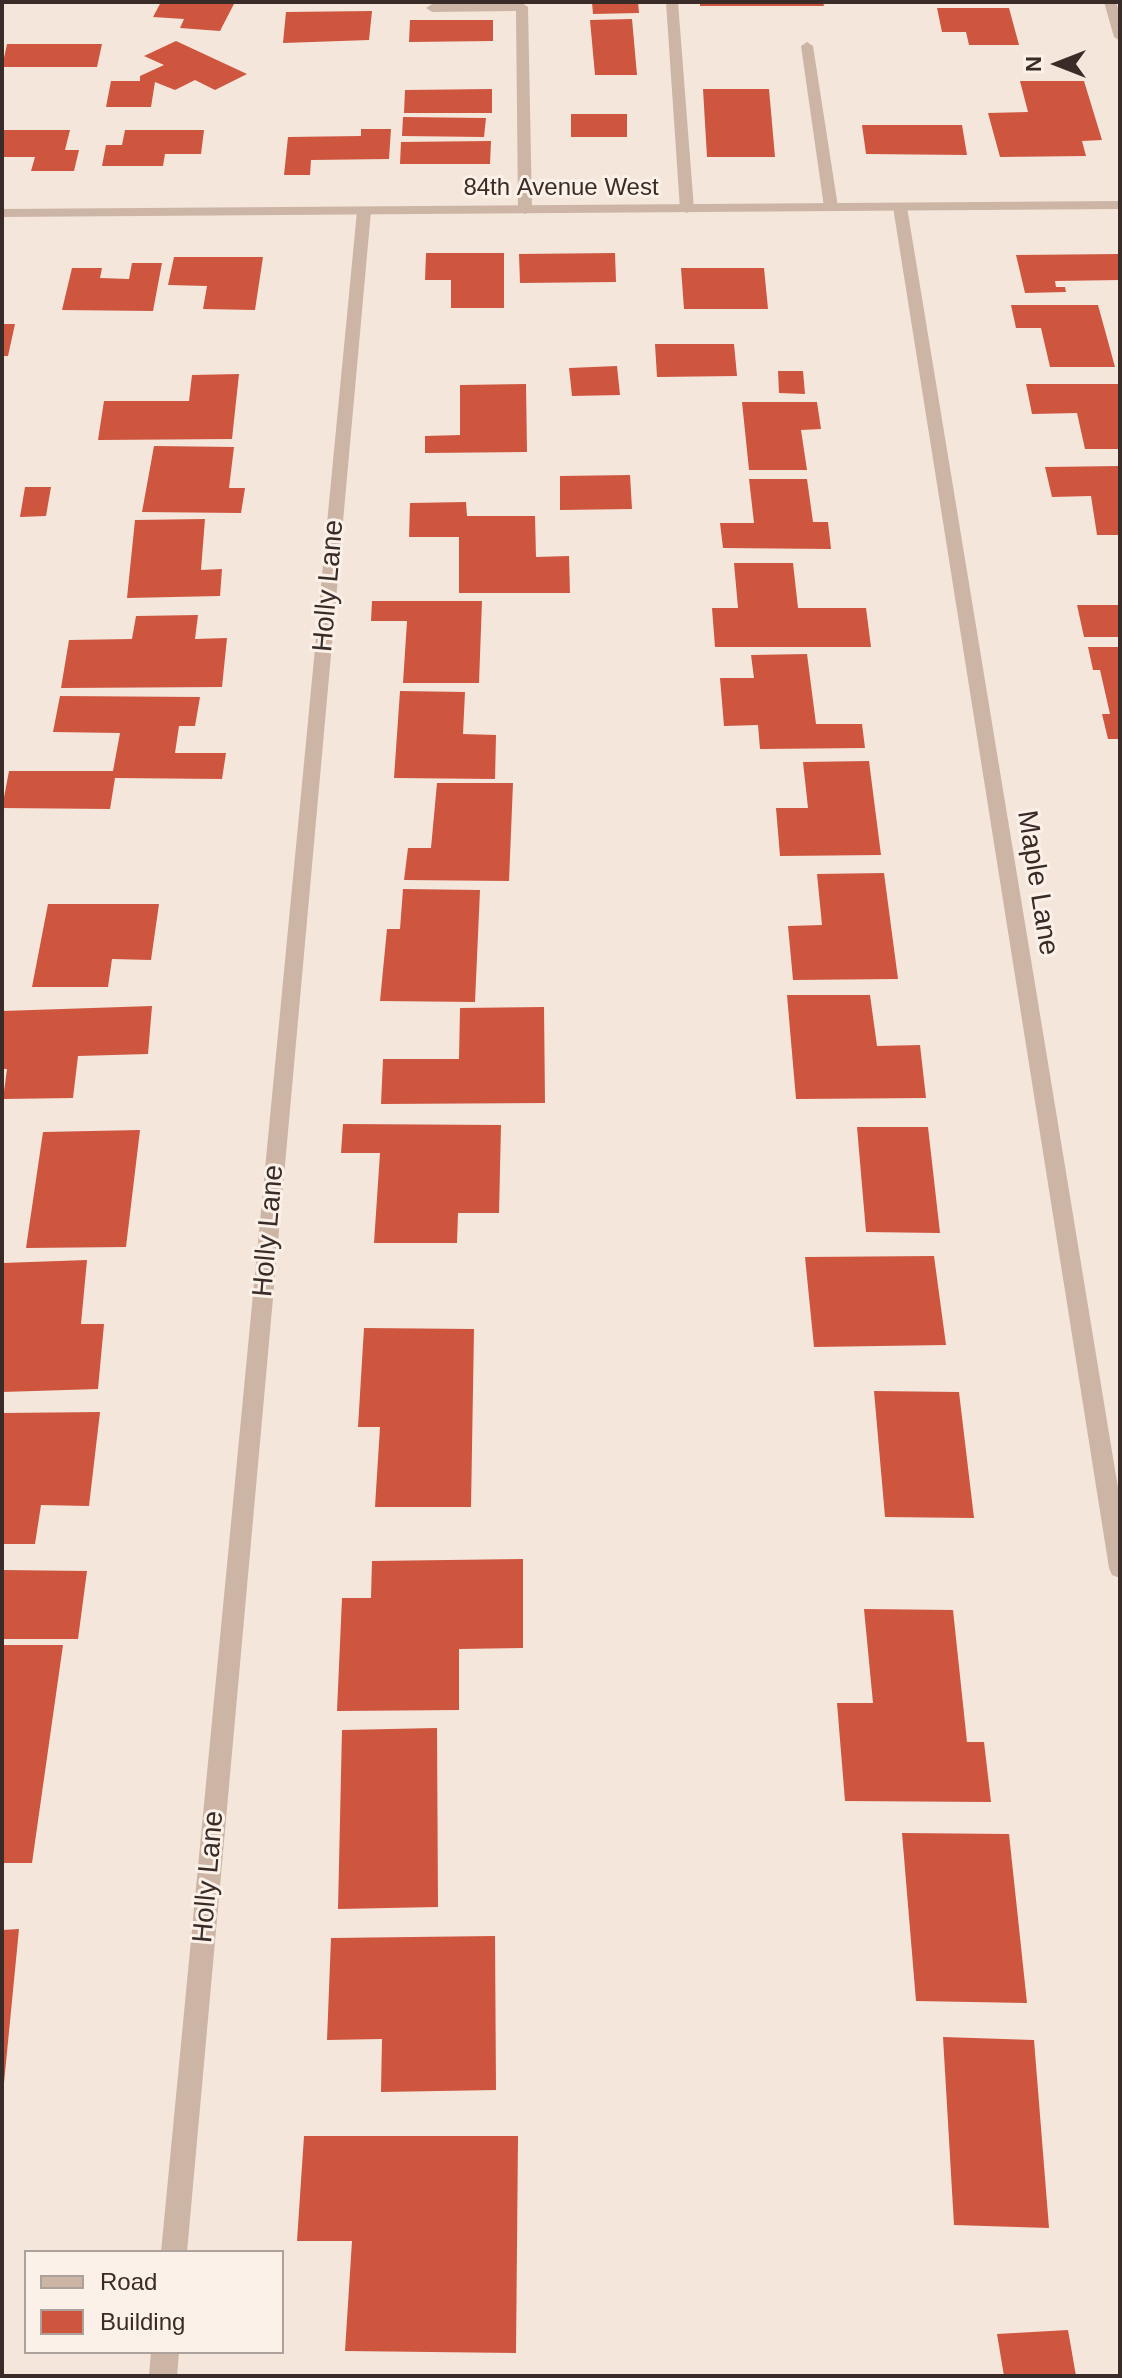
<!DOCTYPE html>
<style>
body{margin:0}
#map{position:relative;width:1122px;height:2378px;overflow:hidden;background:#f4e6db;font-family:Helvetica,sans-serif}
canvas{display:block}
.frame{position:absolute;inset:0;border:4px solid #382b28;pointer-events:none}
.legend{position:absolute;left:24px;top:2250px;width:260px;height:104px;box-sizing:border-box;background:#fbf1e8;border:2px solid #ada29b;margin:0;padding:10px 14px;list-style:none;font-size:24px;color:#382b28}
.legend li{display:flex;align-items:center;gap:16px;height:40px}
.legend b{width:40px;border:2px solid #ada29b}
.north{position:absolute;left:1018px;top:24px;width:80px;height:80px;-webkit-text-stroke:6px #fbf1e8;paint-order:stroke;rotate:270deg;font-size:22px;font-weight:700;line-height:32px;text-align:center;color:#382b28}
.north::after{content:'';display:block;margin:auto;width:28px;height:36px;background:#382b28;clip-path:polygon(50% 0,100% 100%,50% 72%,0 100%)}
</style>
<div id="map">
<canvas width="1122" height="2378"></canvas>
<div class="frame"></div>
<ul class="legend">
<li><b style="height:10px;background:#cdb5a6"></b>Road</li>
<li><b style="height:22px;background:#ce563f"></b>Building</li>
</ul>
<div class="north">N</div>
</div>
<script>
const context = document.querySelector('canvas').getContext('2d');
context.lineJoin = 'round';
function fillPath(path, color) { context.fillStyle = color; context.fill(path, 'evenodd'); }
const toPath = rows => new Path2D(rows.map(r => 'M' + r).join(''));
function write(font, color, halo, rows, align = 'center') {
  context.font = font + ' Helvetica,sans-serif'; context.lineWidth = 6; context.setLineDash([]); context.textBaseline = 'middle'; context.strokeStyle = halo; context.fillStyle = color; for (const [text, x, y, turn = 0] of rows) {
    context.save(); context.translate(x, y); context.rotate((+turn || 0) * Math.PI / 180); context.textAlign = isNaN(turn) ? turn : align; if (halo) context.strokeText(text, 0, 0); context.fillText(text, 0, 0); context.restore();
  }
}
const building = toPath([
 [161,2,235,2,220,31,180,28,184,19,153,17],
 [592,2,638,2,639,13,593,14],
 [700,2,823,2,824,6,700,6],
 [937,8,1009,8,1019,45,969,45,966,32,942,32],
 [372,11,369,40,283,43,286,12],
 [632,19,637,75,595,75,590,20],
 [410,20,493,20,493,41,409,42],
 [176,41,247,74,215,90,195,80,175,90,155,82,151,107,106,107,111,81,140,81,140,76,164,65,144,56],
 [7,44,102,44,97,67,2,67],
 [1020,81,1084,81,1102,140,1082,141,1086,156,1000,157,988,113,1028,112],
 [492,89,492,113,404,113,405,90],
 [703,89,769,89,775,157,707,157],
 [571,114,627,114,627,137,571,137],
 [403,117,486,118,484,137,402,136],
 [862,125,962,125,967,155,866,154],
 [361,129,391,129,389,159,311,160,310,175,284,175,288,137,361,136],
 [2,130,70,130,65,150,79,150,74,171,31,171,35,157,2,157],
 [125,130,204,130,201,154,165,154,163,166,102,166,106,145,122,145],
 [491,141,490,164,400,164,401,142],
 [426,253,504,253,504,308,451,308,451,280,425,280],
 [615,253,616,282,520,283,519,254],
 [1120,254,1120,280,1055,281,1056,287,1065,287,1066,292,1025,293,1016,255],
 [174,257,263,257,255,310,203,309,207,286,168,285],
 [132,263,162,263,153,311,62,310,72,268,102,268,100,278,129,279],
 [681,268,764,268,768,309,684,309],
 [1011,305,1098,305,1115,367,1050,367,1041,328,1016,328],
 [2,324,15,324,8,356,2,356],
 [655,344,734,344,737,376,657,377],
 [617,366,620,395,572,396,569,368],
 [778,371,803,371,805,394,779,393],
 [239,374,232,439,98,440,104,401,189,401,192,375],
 [526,384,527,452,425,453,425,436,460,435,460,385],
 [1026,384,1120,384,1120,449,1085,449,1077,413,1032,414],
 [742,402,817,402,821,429,801,430,807,470,749,470],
 [154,446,234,447,229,488,245,488,241,513,142,512],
 [1120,466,1120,535,1097,535,1091,496,1052,497,1045,467],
 [630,475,632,509,560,510,560,476],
 [749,479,807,479,813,522,828,522,831,549,723,548,720,523,754,523],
 [25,487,51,487,46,516,20,517],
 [466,502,467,516,535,516,536,557,569,556,570,593,459,593,459,537,409,537,410,503],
 [205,519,201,570,222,569,220,596,127,598,135,520],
 [734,563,793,563,798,608,866,608,871,647,715,647,712,608,738,608],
 [372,601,482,601,479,683,403,683,407,621,371,621],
 [1077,605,1120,605,1120,637,1084,637],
 [198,615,195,639,227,638,222,687,61,688,69,640,132,639,136,616],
 [1088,647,1120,647,1120,739,1108,739,1102,714,1110,714,1100,670,1093,670],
 [807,654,816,724,862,724,865,748,760,749,758,725,724,726,720,678,754,678,751,655],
 [400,691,465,692,463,734,496,735,495,779,394,778],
 [60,696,200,697,195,726,179,726,175,753,226,753,222,779,115,778,110,809,2,808,9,771,113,771,120,733,53,732],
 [869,761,881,855,780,856,776,808,808,808,803,762],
 [437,783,513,783,509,881,404,880,408,848,431,848],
 [884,873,898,979,793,980,788,926,822,925,817,874],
 [403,889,480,890,475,1002,380,1001,387,929,400,929],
 [48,904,159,904,151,960,112,959,108,987,32,987],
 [787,995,870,995,877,1046,920,1045,926,1098,796,1099],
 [152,1006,148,1054,78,1056,73,1098,3,1099,7,1069,2,1069,2,1011],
 [544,1007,545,1103,381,1104,383,1059,459,1059,460,1008],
 [343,1124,501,1125,499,1213,458,1213,457,1243,374,1243,380,1153,341,1153],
 [857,1127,928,1127,940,1233,866,1232],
 [140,1130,126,1247,26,1248,43,1132],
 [934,1256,946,1345,814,1347,805,1257],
 [87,1260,81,1324,104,1324,98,1389,2,1392,2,1263],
 [364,1328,474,1329,471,1507,375,1507,380,1427,358,1427],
 [874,1391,959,1392,974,1518,885,1517],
 [100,1412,89,1506,41,1505,35,1544,2,1544,2,1413],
 [523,1559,523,1648,459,1649,459,1710,337,1711,342,1598,371,1598,372,1561],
 [2,1570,87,1571,78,1639,2,1639],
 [864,1609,953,1610,967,1742,984,1742,991,1802,845,1801,837,1703,873,1703],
 [2,1645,63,1645,32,1863,2,1863],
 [437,1728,438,1907,338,1909,342,1730],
 [902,1833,1009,1834,1027,2003,916,2001],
 [19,1929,4,2083,2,2083,2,1930],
 [495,1936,496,2090,381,2092,382,2039,327,2040,331,1938],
 [943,2037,1034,2040,1049,2228,954,2225],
 [304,2136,518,2136,516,2353,345,2351,352,2241,297,2241],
 [1068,2330,1076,2376,1004,2376,997,2334]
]);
const service = toPath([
 [666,2,678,2,694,209,687,213,680,209,666,2],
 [522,3,528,7,532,210,525,214,518,210,516,11,432,12,426,8,432,4,522,3],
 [807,42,813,46,838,207,831,211,824,207,801,46,807,42]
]);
const minor = toPath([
 [900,203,907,207,1120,1500,1120,1578,1112,1575,1109,1568,893,207,900,203],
 [364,207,371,211,187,2252,161,2252,357,211,364,207],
 [151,2352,179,2352,177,2376,149,2376,151,2352]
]);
const tertiary = toPath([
 [1104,2,1116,2,1120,15,1120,41,1114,37,1104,2],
 [1120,201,1120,209,2,217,2,209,1120,201]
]);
const farStreetnames = [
 ["84th Avenue West",561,188]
];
const streetNames = [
 ["Holly Lane",329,586,-85],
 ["Maple Lane",1037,883,81],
 ["Holly Lane",269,1231,-85],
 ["Holly Lane",209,1877,-85]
];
fillPath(building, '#ce563f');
fillPath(service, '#cdb5a6');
fillPath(minor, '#cdb5a6');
fillPath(tertiary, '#cdb5a6');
write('24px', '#382b28', '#fbf1e8', farStreetnames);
write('28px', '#382b28', '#fbf1e8', streetNames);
</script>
